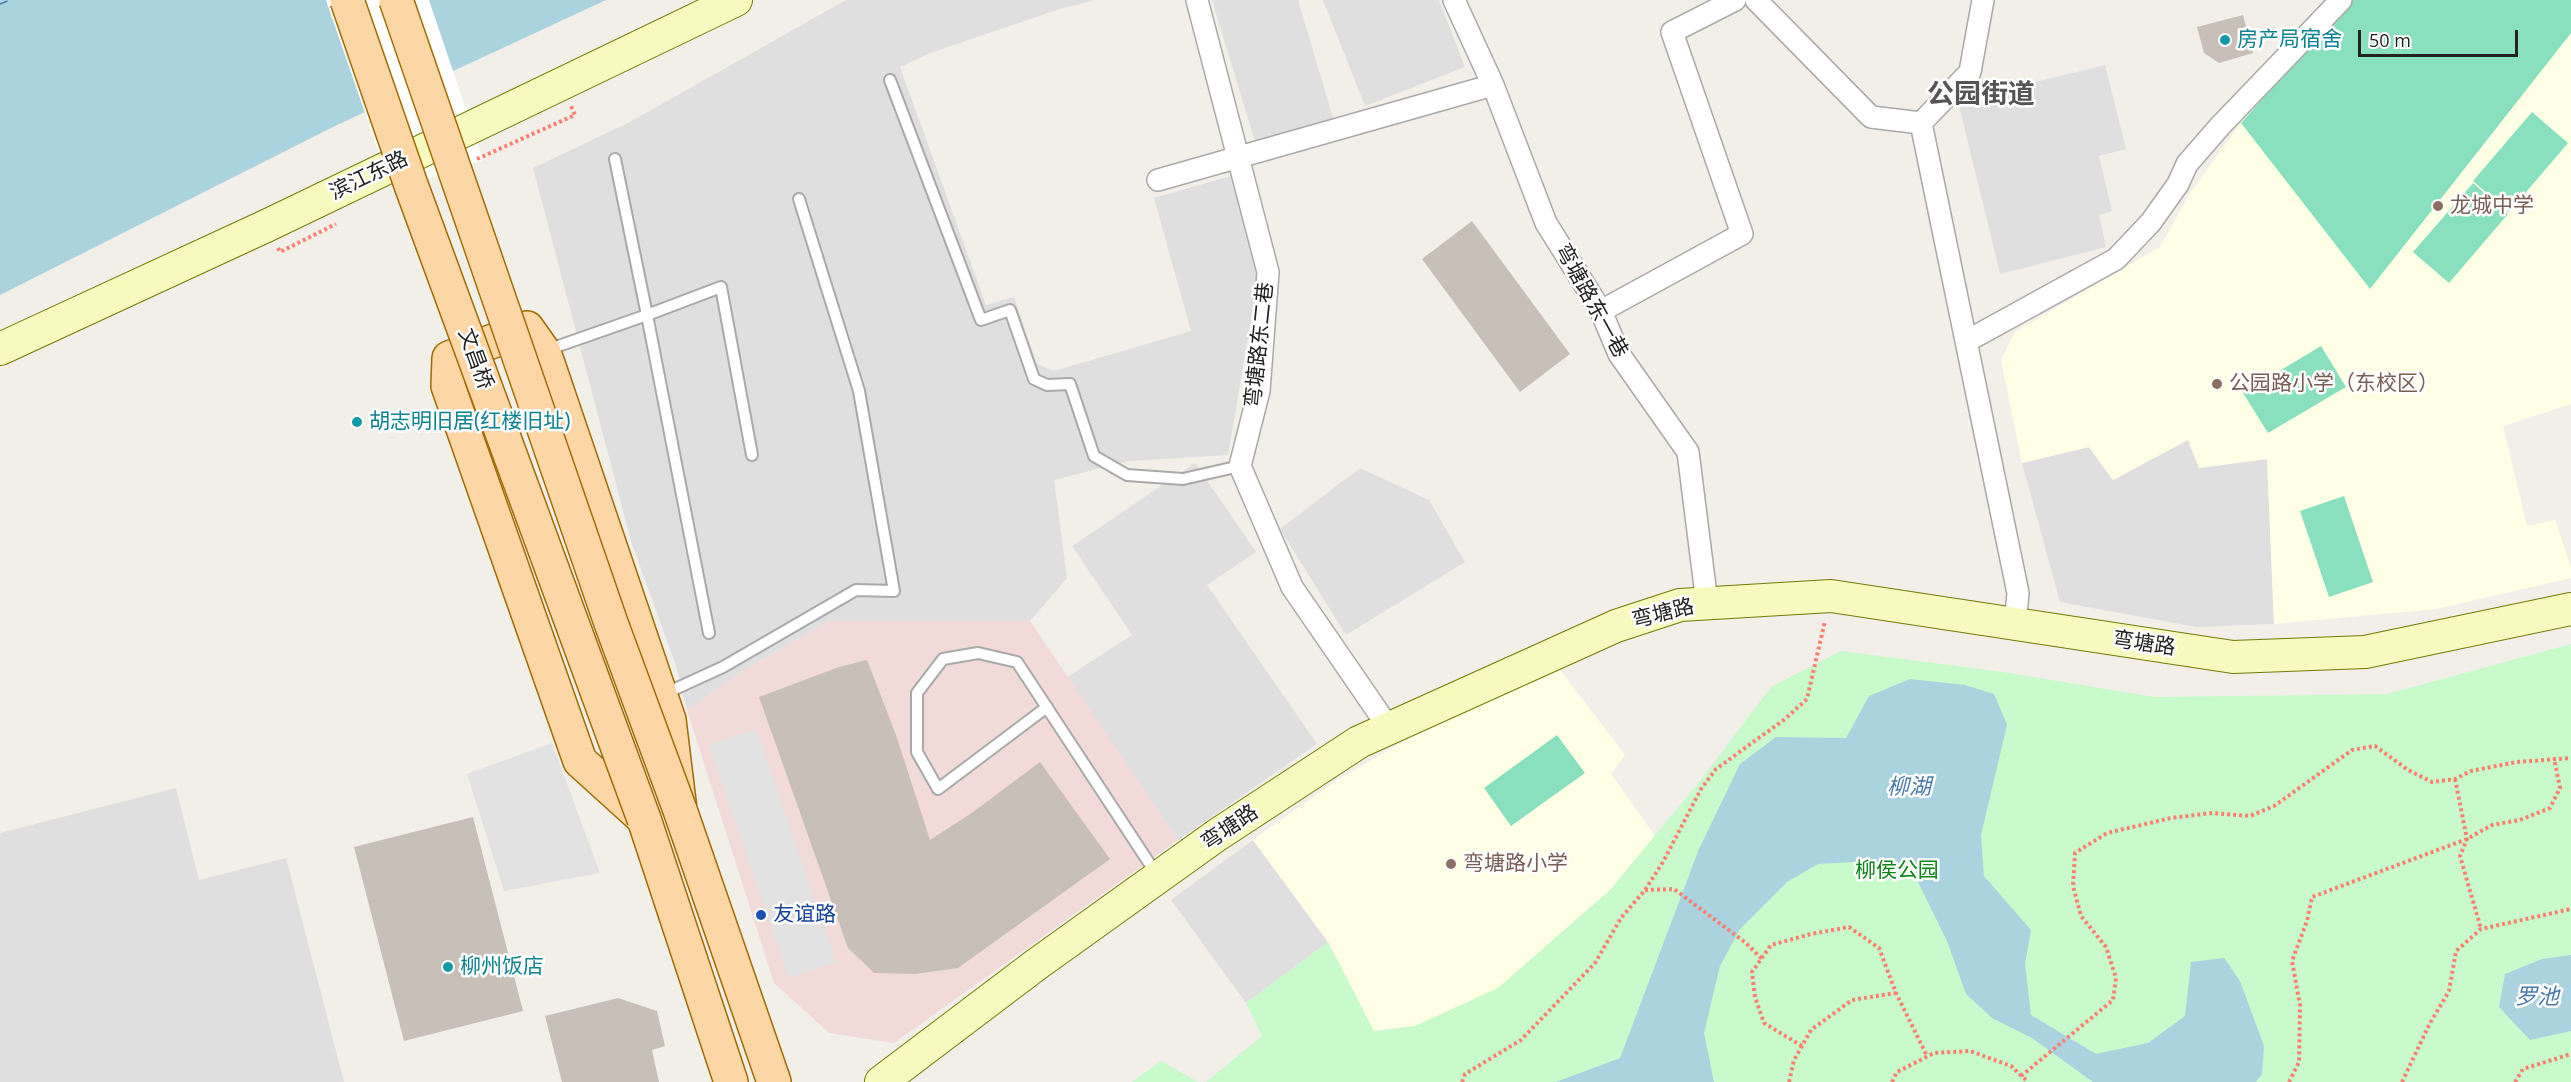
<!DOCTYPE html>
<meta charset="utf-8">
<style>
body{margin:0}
#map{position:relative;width:2571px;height:1082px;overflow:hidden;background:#f2efe9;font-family:"Open Sans",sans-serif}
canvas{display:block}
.scale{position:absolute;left:2358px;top:30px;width:160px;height:27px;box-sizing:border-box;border:3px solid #222;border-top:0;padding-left:8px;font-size:18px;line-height:21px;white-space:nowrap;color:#222;-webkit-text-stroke:4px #fff;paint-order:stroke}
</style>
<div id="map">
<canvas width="2571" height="1082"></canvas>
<div class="scale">50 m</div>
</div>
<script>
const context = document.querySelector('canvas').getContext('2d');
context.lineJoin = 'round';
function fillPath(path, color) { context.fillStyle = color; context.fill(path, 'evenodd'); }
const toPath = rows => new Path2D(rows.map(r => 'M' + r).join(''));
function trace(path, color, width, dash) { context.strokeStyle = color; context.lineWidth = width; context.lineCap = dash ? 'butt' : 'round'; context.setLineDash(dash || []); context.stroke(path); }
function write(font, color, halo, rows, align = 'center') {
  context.font = font + ' "Open Sans","Noto Sans SC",sans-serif'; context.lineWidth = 5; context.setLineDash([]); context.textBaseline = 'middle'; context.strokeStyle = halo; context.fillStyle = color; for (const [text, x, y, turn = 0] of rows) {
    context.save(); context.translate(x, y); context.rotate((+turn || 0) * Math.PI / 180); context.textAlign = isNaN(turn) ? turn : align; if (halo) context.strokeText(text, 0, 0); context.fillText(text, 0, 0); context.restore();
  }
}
const residential = toPath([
 [846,0,1095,0,1060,9,930,53,900,67,986,305,1014,297,1037,364,1054,371,1191,331,1154,198,1231,176,1258,279,1228,455,1129,461,1054,480,1067,578,1030,621,829,621,743,671,687,710,676,666,631,541,533,168,630,122],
 [1212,0,1298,0,1334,121,1256,145],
 [1323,0,1439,0,1465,67,1365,106],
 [2105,65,2126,149,2099,156,2112,211,2099,215,2106,247,2000,274,1958,101],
 [2188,439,2199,468,2267,459,2274,624,2196,627,2060,602,2022,463,2089,447,2113,480],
 [1195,463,1256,552,1207,585,1317,744,1178,840,1067,677,1132,635,1072,546],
 [1360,468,1429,500,1465,562,1346,635,1280,529],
 [176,788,199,880,286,858,344,1082,0,1082,0,833],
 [1253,840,1328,942,1246,1003,1171,900]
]);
const commercial = toPath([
 [829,621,1030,621,1178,840,894,1043,829,1033,774,983,687,710,743,671]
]);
const education = toPath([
 [2351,0,2571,0,2571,404,2503,426,2527,526,2555,520,2571,567,2571,578,2436,609,2274,624,2267,459,2199,468,2188,440,2113,480,2089,447,2022,463,2001,360,2015,332,2160,247,2190,193,2241,123],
 [1560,670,1625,755,1611,774,1655,836,1611,889,1498,988,1415,1026,1374,1031,1328,942,1253,840,1337,780,1418,733]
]);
const park = toPath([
 [2571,644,2571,1082,1206,1082,1262,1036,1246,1003,1328,942,1374,1031,1415,1026,1498,988,1611,889,1703,777,1771,687,1841,651,2003,672,2154,697,2387,694],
 [1161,1061,1198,1082,1132,1082]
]);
const pitch = toPath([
 [2351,0,2571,0,2571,33,2370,289,2241,123],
 [2532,112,2568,143,2509,212,2473,181],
 [2473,183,2508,214,2449,283,2413,252],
 [2321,346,2346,387,2268,433,2243,393],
 [2344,496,2373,582,2329,597,2300,511],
 [1557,735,1585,773,1511,826,1484,788]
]);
const parking = toPath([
 [756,729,836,962,789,978,709,745],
 [552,743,600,873,504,891,467,774]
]);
const water = toPath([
 [0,0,606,0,335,126,0,295],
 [1910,679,1965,685,1994,694,2007,725,1981,835,1984,876,2031,930,2025,964,2031,1015,2096,1054,2148,1043,2185,1016,2191,962,2224,958,2240,981,2264,1046,2262,1074,2256,1082,2093,1082,2032,1038,1992,1018,1966,994,1947,941,1917,880,1901,868,1854,862,1818,864,1787,882,1740,929,1720,966,1704,1033,1714,1082,1556,1082,1620,1058,1699,849,1740,764,1776,737,1846,738,1869,696],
 [2571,955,2571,1031,2530,1040,2499,1007,2505,974,2542,959]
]);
const pier = toPath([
 [326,0,429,0,483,160,392,191]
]);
const ferry = toPath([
 [0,4,10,0]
]);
const building = toPath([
 [2243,15,2253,53,2219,63,2204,53,2197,27],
 [1472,221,1570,354,1520,392,1422,259],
 [867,660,896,735,930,840,973,812,1040,762,1110,859,958,968,915,974,874,973,848,948,759,697,839,667],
 [473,817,523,1011,404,1041,354,847],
 [618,998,657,1011,665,1046,652,1050,659,1082,562,1082,545,1016]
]);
const path = toPath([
 [477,159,575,115,571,106],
 [278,248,280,252,336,224],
 [2455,779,2467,839,2460,856,2481,929],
 [1645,890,1674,889,1746,943,1762,959],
 [1802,1046,1764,1023,1755,997,1752,972,1771,945,1811,934,1849,927,1879,948,1896,993,1927,1056],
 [2021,1076,2113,1000,2116,978,2106,947,2081,916,2073,886,2075,853,2107,833,2171,818,2212,813,2250,816,2274,806,2352,750,2375,746,2408,770,2432,782,2455,779,2471,771,2517,762,2571,758],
 [1462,1082,1465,1074,1521,1040,1595,963,1621,918,1645,890,1663,862,1701,789,1716,769,1785,719,1807,699,1825,621],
 [1789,1082,1794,1060,1811,1030,1852,1000,1896,993],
 [1892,1082,1897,1072,1934,1053,1970,1051,2011,1066,2028,1082],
 [2289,1082,2299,1062,2300,1005,2292,961,2307,921,2312,897,2467,839,2492,825,2520,820,2550,808,2560,788,2554,758],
 [2402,1082,2429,1025,2449,991,2456,951,2481,929,2571,909],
 [2515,1082,2523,1069,2571,1054]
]);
const lane = toPath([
 [890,80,981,320,1010,310,1034,379,1047,385,1070,384,1094,456,1127,475,1183,479,1240,466],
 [615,159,647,315,721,287,752,455],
 [547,350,647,315,709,633],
 [664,694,723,667,856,590,894,591,859,391,799,199],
 [1047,707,938,789,917,752,917,693,943,659,978,653,1017,662,1157,875]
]);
const street = toPath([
 [1197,0,1268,272,1259,391,1240,466,1292,587,1389,728],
 [1454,0,1493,85,1546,223,1601,311,1619,354,1688,452,1707,603],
 [1756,0,1871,117,1921,123],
 [1921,123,2018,593,2015,625],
 [1921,123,1970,72,1983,0],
 [1158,180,1493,85],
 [1601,311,1742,234,1672,32,1735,0],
 [1967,341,2116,259,2151,222,2178,184,2187,164,2221,125,2341,0]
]);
const secondary = toPath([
 [0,349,266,226,736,0],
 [881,1082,1037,964,1217,835,1359,742,1616,626,1680,605,1831,596,2233,657,2365,652,2571,609]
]);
const primary = toPath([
 [731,1082,644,819,580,761,448,386,449,358,527,328,544,352,669,720,680,810,774,1082]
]);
const primaryBridge = toPath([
 [347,0,411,185,644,819],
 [396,0,611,623,680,810]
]);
const markers = [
 [2225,40,6,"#0f9aa8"],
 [2438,206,6,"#8d6e63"],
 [2217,384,6,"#8d6e63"],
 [357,422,6,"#0f9aa8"],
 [1451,864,6,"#8d6e63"],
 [761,915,6,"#1a4fb4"],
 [448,967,6,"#0f9aa8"]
];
const cultureNames = [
 ["房产局宿舍",2237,40],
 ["胡志明旧居(红楼旧址)",369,422],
 ["柳州饭店",460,967]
];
const streetNames = [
 ["滨江东路",369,176,-26],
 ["弯塘路东一巷",1591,301,61],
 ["弯塘路东二巷",1260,345,-84],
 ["文昌桥",475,359,70],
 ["弯塘路",1663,614,-14],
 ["弯塘路",2144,644,8],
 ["弯塘路",1230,828,-34]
];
const educationNames = [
 ["龙城中学",2450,206],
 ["公园路小学（东校区）",2229,384],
 ["弯塘路小学",1463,864]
];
const parkNames = [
 ["柳侯公园",1897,871]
];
const transitNames = [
 ["友谊路",773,915]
];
const waterNames = [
 ["柳湖",1909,788],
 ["罗池",2537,998]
];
const districtNames = [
 ["公园街道",1981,95]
];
fillPath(residential, '#e0dfdf');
fillPath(commercial, '#f2dad9');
fillPath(education, '#ffffe5');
fillPath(park, '#c8facc');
fillPath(pitch, '#88e0be');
fillPath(parking, '#e2e2e2');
fillPath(water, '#aad3df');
fillPath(pier, '#fff');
trace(ferry, '#4a7aab', 1.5, [8, 6]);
fillPath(building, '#c7bfb8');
trace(lane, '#a9a9a9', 14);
trace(street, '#a9a9a9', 24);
trace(secondary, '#707d05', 34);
trace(primary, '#a06b00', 36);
trace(path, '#fa8072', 4, [3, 3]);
trace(lane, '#fff', 10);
trace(street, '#fff', 21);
trace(secondary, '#f7fabf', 32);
trace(primary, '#fcd6a4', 33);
trace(primaryBridge, '#a06b00', 36, []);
trace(primaryBridge, '#fcd6a4', 33);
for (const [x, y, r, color] of markers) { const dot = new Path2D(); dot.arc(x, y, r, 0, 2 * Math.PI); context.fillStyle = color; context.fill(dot); trace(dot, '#fff', 2); }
write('21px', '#0d838f', '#fff', cultureNames, 'left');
write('21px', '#222', '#fff', streetNames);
write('21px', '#785e54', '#fff', educationNames, 'left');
write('21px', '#0c8416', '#fff', parkNames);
write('21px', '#164399', '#fff', transitNames, 'left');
write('italic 22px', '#4a7aab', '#fff', waterNames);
write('bold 27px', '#555', '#fff', districtNames);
</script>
